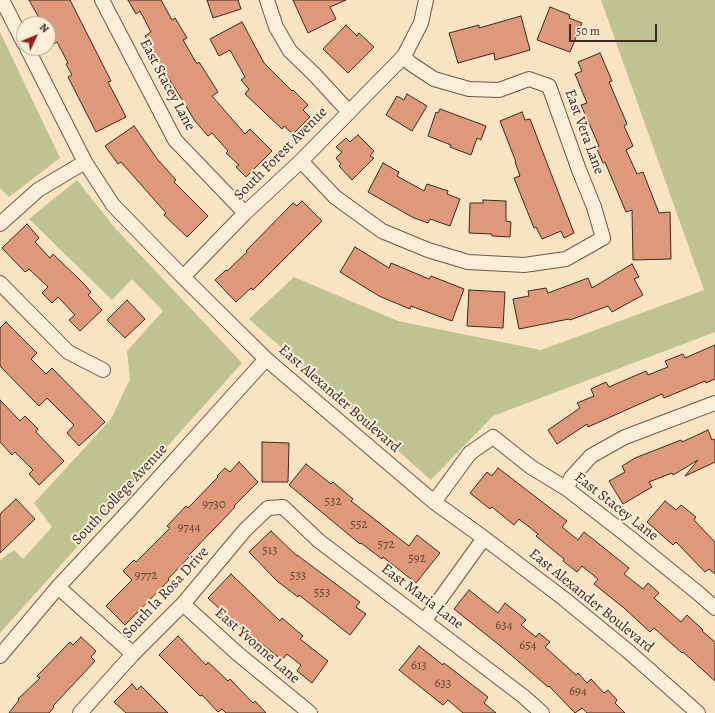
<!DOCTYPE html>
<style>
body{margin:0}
#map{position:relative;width:715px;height:713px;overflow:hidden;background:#f9e3c2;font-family:Alegreya,serif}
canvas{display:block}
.north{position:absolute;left:16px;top:16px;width:40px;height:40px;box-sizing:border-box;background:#fbedd7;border:1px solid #ad9f8e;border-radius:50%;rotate:46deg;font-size:11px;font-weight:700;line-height:16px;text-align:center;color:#382b20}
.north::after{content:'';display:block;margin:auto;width:14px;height:18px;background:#8f2418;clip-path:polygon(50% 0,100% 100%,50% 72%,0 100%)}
.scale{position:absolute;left:569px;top:24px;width:88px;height:18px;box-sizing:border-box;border:2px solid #382b20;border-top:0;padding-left:5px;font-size:12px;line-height:14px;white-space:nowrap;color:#382b20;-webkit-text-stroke:3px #fbedd7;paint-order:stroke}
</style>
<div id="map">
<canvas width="715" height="713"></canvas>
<div class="north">N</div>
<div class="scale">50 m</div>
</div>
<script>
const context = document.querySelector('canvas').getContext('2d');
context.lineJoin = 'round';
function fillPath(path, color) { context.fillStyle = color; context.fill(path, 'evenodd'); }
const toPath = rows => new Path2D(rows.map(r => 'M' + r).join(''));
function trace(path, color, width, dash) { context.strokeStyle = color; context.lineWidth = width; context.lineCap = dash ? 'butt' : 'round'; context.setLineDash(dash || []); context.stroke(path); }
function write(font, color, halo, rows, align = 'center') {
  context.font = font + ' Alegreya,serif'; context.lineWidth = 4; context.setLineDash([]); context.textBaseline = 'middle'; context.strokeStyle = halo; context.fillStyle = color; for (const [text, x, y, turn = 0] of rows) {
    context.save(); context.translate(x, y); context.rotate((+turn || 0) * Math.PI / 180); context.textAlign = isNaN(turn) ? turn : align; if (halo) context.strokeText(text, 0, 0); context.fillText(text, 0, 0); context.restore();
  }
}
const green = toPath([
 [601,0,715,0,715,332,493,416,431,480,249,319,294,277,398,321,541,350,704,290],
 [0,32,60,158,9,197,0,188],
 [77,180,115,228,242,363,0,633,0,560,14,550,23,559,52,527,34,503,111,419,130,379,127,351,163,311,132,279,112,300,29,219]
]);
const building = toPath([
 [29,0,70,0,111,81,108,82,126,117,96,132,68,77,72,75,66,64,68,63,57,42,52,45,48,38,48,20,42,23,29,0],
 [128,0,161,0,172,20,175,18,187,38,183,40,197,64,199,62,218,92,212,96,245,134,250,129,272,151,246,177,236,167,239,165,226,153,228,151,212,133,208,136,195,121,152,51,153,50,145,36,151,32,140,11,136,14,128,0],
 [207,0,238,0,241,9,213,18,207,0],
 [293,0,346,0,330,7,336,19,308,33,293,0],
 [550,7,570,15,569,18,582,23,570,52,537,40,550,7],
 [521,16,530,50,495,60,494,53,458,63,449,33,479,25,479,28,521,16],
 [242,22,264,63,292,91,293,90,308,105,303,110,310,117,293,134,284,126,282,129,245,94,249,89,241,80,245,77,230,50,219,56,210,39,242,22],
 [346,25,357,36,359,33,374,47,348,73,323,49,346,25],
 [600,53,612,81,609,82,627,124,624,126,633,146,626,150,637,174,643,172,659,213,670,212,671,259,633,260,632,210,626,212,605,162,603,163,596,147,599,146,581,105,587,103,575,74,582,71,578,62,600,53],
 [407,94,427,106,412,131,386,115,397,96,404,100,407,94],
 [440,109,486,126,481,140,477,138,471,155,450,147,451,145,428,136,436,112,438,113,440,109],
 [522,112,525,120,530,119,574,233,564,238,561,231,542,239,536,227,534,228,514,178,520,176,515,162,516,162,500,121,522,112],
 [134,126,158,160,176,180,174,182,208,216,187,237,164,215,166,213,121,162,118,164,105,146,134,126],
 [358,135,374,151,370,156,374,158,352,180,339,166,341,164,336,158,342,152,336,147,346,138,350,142,358,135],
 [383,163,399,172,397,176,424,191,427,184,448,191,447,194,460,199,450,226,430,219,428,223,414,218,368,192,383,163],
 [483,200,506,201,506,221,511,222,510,237,492,236,492,234,469,233,470,203,483,203,483,200],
 [302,201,322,221,253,290,251,288,236,302,215,280,226,270,227,271,247,252,246,251,293,203,297,206,302,201],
 [27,224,39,238,35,242,50,258,53,254,82,282,91,292,88,295,102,310,80,331,69,320,75,315,58,297,52,303,42,293,48,287,29,269,25,272,2,248,27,224],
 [355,247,389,268,391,263,429,279,431,276,464,289,452,321,411,306,410,309,379,296,340,272,355,247],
 [632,264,639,277,634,279,643,295,612,312,608,306,570,320,569,319,519,329,513,299,529,296,528,291,546,288,548,293,588,278,592,288,632,264],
 [469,290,505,292,503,328,467,326,469,290],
 [127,300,145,319,125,338,107,320,127,300],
 [6,322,37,353,31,359,46,374,52,368,105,422,79,446,67,433,74,425,47,398,39,406,0,366,0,328,6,322],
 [715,345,715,379,706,383,705,381,664,398,662,394,588,427,587,424,557,444,548,430,580,408,577,403,594,396,591,389,606,382,609,387,646,371,648,375,668,367,665,361,683,354,685,358,715,345],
 [0,400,20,421,25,416,38,429,36,432,64,461,39,485,29,474,33,470,15,452,12,455,0,442,0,400],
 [708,430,712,440,715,439,715,462,685,476,698,460,673,475,672,473,649,482,652,487,623,504,609,481,625,472,622,466,635,458,681,440,682,442,708,430],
 [262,442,289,443,288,482,262,482,262,442],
 [239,462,258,482,234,506,235,507,189,555,190,556,168,579,169,580,125,625,106,606,132,580,123,571,134,560,136,562,170,528,167,526,186,506,188,508,218,477,217,476,225,468,230,472,239,462],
 [306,464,331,484,333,482,353,499,351,501,409,546,417,535,440,553,416,583,383,557,382,559,361,543,360,544,289,485,306,464],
 [498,468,567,521,562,527,578,540,584,532,629,568,624,574,643,589,648,583,659,593,654,598,681,622,687,615,703,630,702,631,715,642,715,681,683,652,682,653,654,628,650,632,624,608,594,584,598,579,582,566,577,572,563,561,564,559,536,536,538,534,519,519,514,525,492,507,490,509,470,493,487,472,492,476,498,468],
 [16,499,35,519,0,553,0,514,16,499],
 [665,501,676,510,681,505,696,517,694,520,715,542,715,574,709,569,705,572,676,542,673,545,647,522,665,501],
 [271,531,297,556,297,555,360,602,356,607,366,614,350,635,299,595,298,597,277,581,249,552,271,531],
 [231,574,280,621,282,618,303,636,300,639,328,661,312,683,297,671,301,665,287,654,282,660,256,639,254,641,208,598,231,574],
 [469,590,498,613,505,603,526,620,521,625,536,637,539,633,550,642,545,647,576,675,578,673,587,683,591,679,604,693,608,690,617,700,615,703,625,713,587,713,582,708,575,713,549,686,548,687,503,648,454,609,469,590],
 [178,636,206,665,208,662,228,681,230,679,253,703,255,701,266,713,226,713,222,709,218,712,202,695,200,696,159,655,178,636],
 [81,637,96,651,91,657,95,661,53,706,54,707,49,713,9,713,19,700,18,699,40,678,37,676,70,642,73,645,81,637],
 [419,646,443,665,444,663,488,697,484,703,496,713,463,713,448,700,443,705,399,670,419,646],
 [132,684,137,690,141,686,168,713,126,713,114,702,132,684]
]);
const street = toPath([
 [2,0,24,43],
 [102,0,175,140,245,213],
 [267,0,276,27,290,51,314,74,348,111],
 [27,48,85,162,113,205,183,277,266,359,434,502,484,538,563,598,629,652,698,713],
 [301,161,335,197,382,231,428,250,468,262,524,265,566,259,603,238,594,207,579,170,549,86,529,79,499,90,469,89,434,79,410,63,404,56],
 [0,224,38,190,85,162],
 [183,277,245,213,301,161,404,56,421,23,426,0],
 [0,283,68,352,103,370],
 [567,489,571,478,591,456,625,437,715,403],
 [434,502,470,453,493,437,531,467,567,489,629,537,698,593,715,608],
 [58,587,133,654],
 [183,604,238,654,310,713],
 [425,620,484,538],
 [0,656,58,587,138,501,266,359],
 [80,713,133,654,183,604,245,530,268,508,283,507,319,541,523,696,542,713]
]);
const numberNames = [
 ["532",333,502],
 ["9730",214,505],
 ["552",359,525],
 ["9744",189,528],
 ["572",386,545],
 ["513",270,551],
 ["592",417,559],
 ["9772",146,576],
 ["533",298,576],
 ["553",322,593],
 ["634",504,626],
 ["654",528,646],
 ["613",419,666],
 ["633",443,684],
 ["694",578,692]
];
const streetNames = [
 ["East Stacey Lane",167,85,62],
 ["East Vera Lane",584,132,70],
 ["South Forest Avenue",281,154,-45],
 ["East Alexander Boulevard",339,399,41],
 ["South College Avenue",120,495,-47],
 ["East Stacey Lane",616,507,38],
 ["South la Rosa Drive",166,593,-47],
 ["East Maria Lane",422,597,37],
 ["East Alexander Boulevard",591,601,39],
 ["East Yvonne Lane",257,646,41]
];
fillPath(green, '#bfc392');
fillPath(building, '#e0987a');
trace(building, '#382b20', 1);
trace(street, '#685948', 16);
trace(street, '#fbedd7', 14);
write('13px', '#624636', null, numberNames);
write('15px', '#382b20', '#fbedd7', streetNames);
</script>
